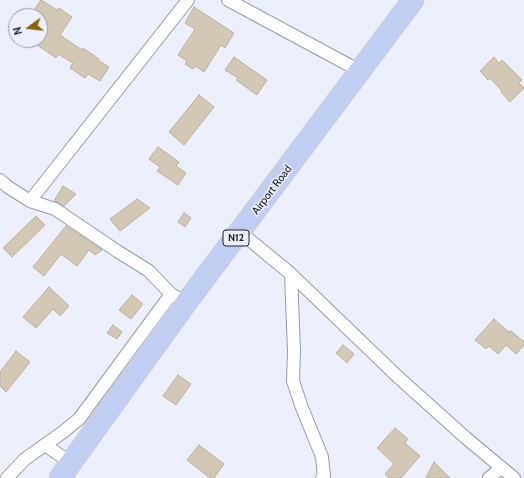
<!DOCTYPE html>
<style>
body{margin:0}
#map{position:relative;width:524px;height:478px;overflow:hidden;background:#ecf0fd;font-family:Cabin,sans-serif}
canvas{display:block}
.north{position:absolute;left:8px;top:8px;width:40px;height:40px;box-sizing:border-box;background:#ecf0fd;border:1px solid #9b9ea9;border-radius:50%;rotate:255deg;font-size:11px;font-weight:700;line-height:16px;text-align:center;color:#21232b}
.north::after{content:'';display:block;margin:auto;width:14px;height:18px;background:#886400;clip-path:polygon(50% 0,100% 100%,50% 72%,0 100%)}
</style>
<div id="map">
<canvas width="524" height="478"></canvas>
<div class="north">N</div>
</div>
<script>
const context = document.querySelector('canvas').getContext('2d');
context.lineJoin = 'round';
function fillPath(path, color) { context.fillStyle = color; context.fill(path, 'evenodd'); }
const toPath = rows => new Path2D(rows.map(r => 'M' + r).join(''));
function trace(path, color, width, dash) { context.strokeStyle = color; context.lineWidth = width; context.lineCap = dash ? 'butt' : 'round'; context.setLineDash(dash || []); context.stroke(path); }
function write(font, color, halo, rows, align = 'center') {
  context.font = font + ' Cabin,sans-serif'; context.lineWidth = 3; context.setLineDash([]); context.textBaseline = 'middle'; context.strokeStyle = halo; context.fillStyle = color; for (const [text, x, y, turn = 0] of rows) {
    context.save(); context.translate(x, y); context.rotate((+turn || 0) * Math.PI / 180); context.textAlign = isNaN(turn) ? turn : align; if (halo) context.strokeText(text, 0, 0); context.fillText(text, 0, 0); context.restore();
  }
}
const building = toPath([
 [41,0,57,10,59,8,72,17,60,35,82,50,83,48,99,59,98,60,109,67,100,81,88,74,85,78,70,68,73,63,58,54,56,58,30,40,40,40,40,16,30,16,41,0],
 [194,7,234,33,225,48,221,45,204,72,195,66,193,69,185,64,187,61,178,55,195,29,185,23,194,7],
 [234,57,267,80,257,95,236,80,238,78,225,70,234,57],
 [494,57,499,63,502,60,522,80,519,83,524,88,510,102,501,92,502,91,490,78,488,80,480,71,494,57],
 [199,95,214,107,184,145,169,132,199,95],
 [158,147,179,162,176,166,186,173,178,185,157,171,160,167,149,159,158,147],
 [63,186,76,194,64,206,54,201,63,186],
 [137,199,150,208,120,231,110,219,137,199],
 [184,213,191,218,185,227,178,222,184,213],
 [36,216,45,225,12,257,3,248,36,216],
 [66,226,102,250,95,255,89,250,77,266,61,254,44,276,33,267,66,226],
 [49,287,69,306,60,316,53,309,36,328,23,317,49,287],
 [132,295,143,304,131,319,119,310,132,295],
 [494,319,509,332,511,331,524,342,524,345,516,354,506,345,498,354,489,346,486,349,475,340,494,319],
 [113,325,122,332,117,339,107,333,113,325],
 [343,345,354,354,347,363,336,353,343,345],
 [16,351,30,362,6,392,0,386,0,372,16,351],
 [178,375,191,384,176,405,163,396,178,375],
 [395,428,408,439,405,443,420,456,401,478,389,478,385,474,394,464,377,448,395,428],
 [199,445,224,464,214,478,210,478,187,460,199,445],
 [434,462,450,478,426,478,434,462]
]);
const minor = toPath([
 [228,0,360,71],
 [0,180,8,187,30,201,55,209,117,251,149,271,171,294,176,297],
 [30,201,188,0],
 [240,232,291,274,398,377,466,438,514,478],
 [291,274,294,351,293,381,301,405,322,457,324,476,322,478],
 [45,445,71,463],
 [7,478,25,459,63,432,79,419,171,294],
 [489,478,501,468]
]);
const trunk = toPath([
 [60,478,186,303,413,0]
]);
const shields = [
 [236,238,26]
];
const shieldNames = [
 ["N12",236,238]
];
const streetNames = [
 ["Airport Road",272,190,-53]
];
fillPath(building, '#d2c8b4');
trace(building, '#bbb09d', 1);
trace(minor, '#949baf', 14);
trace(trunk, '#cecfd0', 23);
trace(minor, '#fff', 12);
trace(trunk, '#c0cef4', 21);
for (const [x, y, w] of shields) { const box = new Path2D(); box.roundRect(x - w / 2, y - 8, w, 16, 3); context.fillStyle = '#ecf0fd'; context.fill(box); trace(box, '#21232b', 1); }
write('bold 10px', '#21232b', null, shieldNames);
write('11px', '#21232b', '#ecf0fd', streetNames);
</script>
